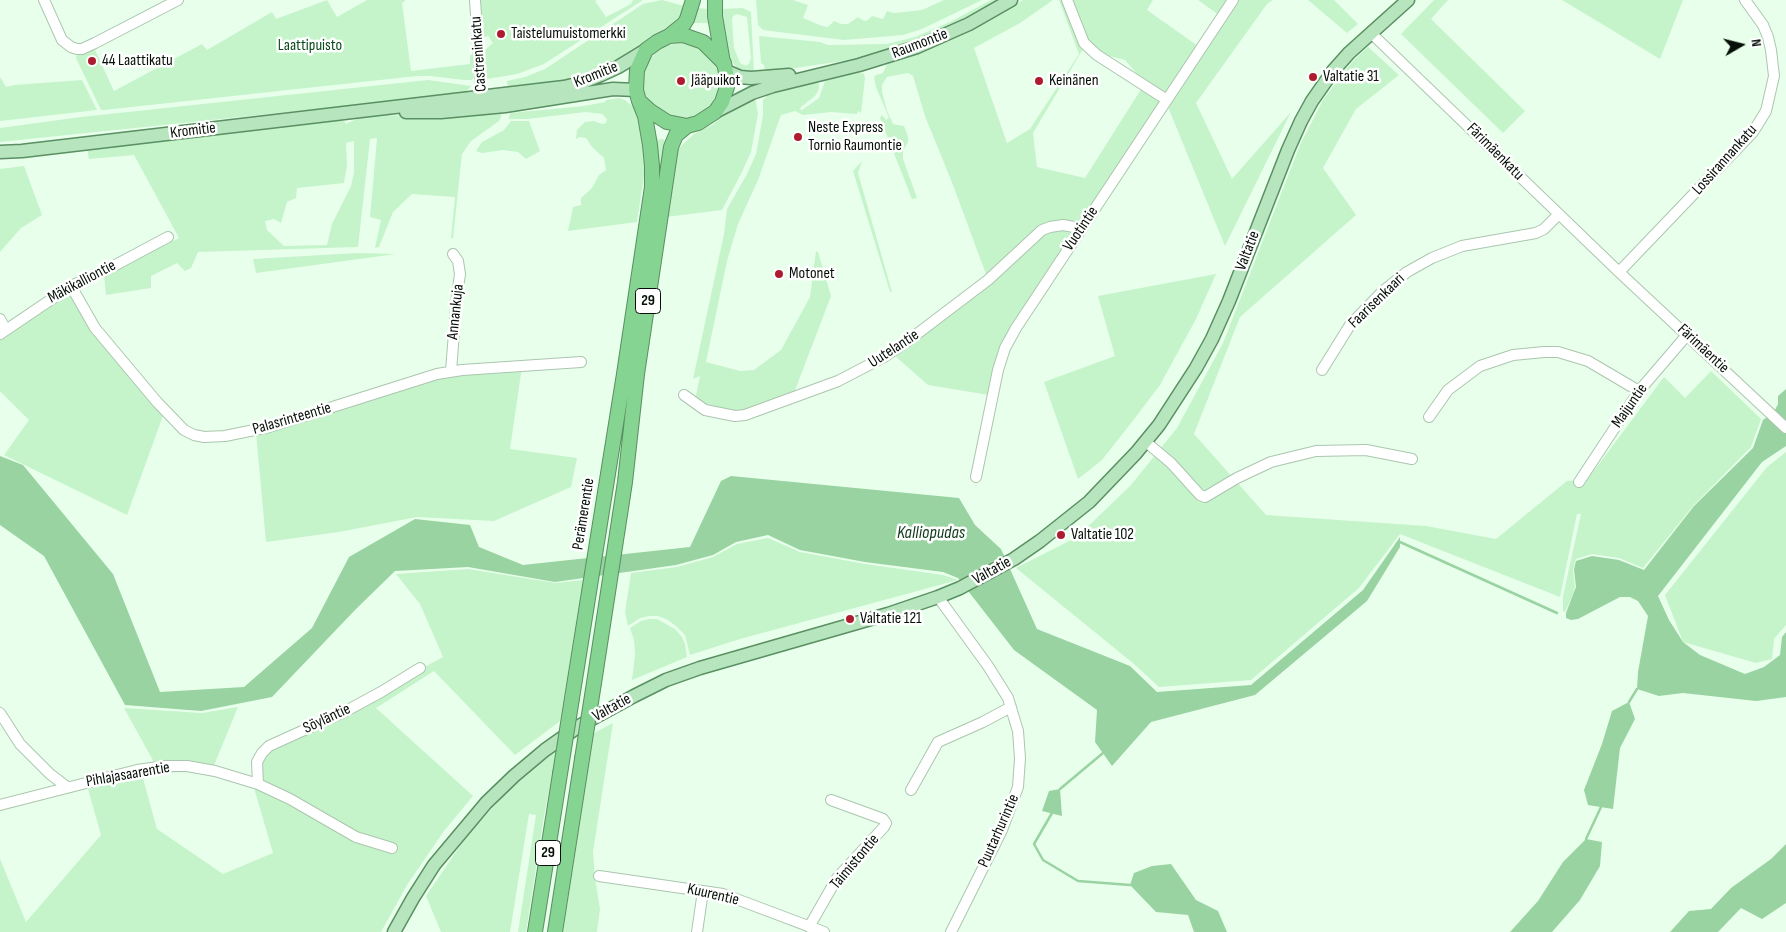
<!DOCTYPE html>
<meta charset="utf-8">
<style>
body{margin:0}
#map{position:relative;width:1786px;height:932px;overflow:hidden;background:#e8ffeb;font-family:"Sofia Sans Condensed",sans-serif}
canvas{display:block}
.north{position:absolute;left:1716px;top:20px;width:50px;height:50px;-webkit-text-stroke:4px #fff;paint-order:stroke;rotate:82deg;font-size:14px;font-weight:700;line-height:20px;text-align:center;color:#071008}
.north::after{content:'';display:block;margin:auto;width:18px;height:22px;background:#071008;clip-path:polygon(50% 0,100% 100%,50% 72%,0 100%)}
</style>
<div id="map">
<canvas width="1786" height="932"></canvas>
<div class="north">N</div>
</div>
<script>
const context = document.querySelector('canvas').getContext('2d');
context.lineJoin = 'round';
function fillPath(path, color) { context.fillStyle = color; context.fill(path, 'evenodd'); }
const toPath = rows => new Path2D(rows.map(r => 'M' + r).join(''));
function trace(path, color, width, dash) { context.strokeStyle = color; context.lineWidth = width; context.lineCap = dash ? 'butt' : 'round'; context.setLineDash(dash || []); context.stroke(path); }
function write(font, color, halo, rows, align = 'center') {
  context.font = font + ' "Sofia Sans Condensed",sans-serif'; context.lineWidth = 5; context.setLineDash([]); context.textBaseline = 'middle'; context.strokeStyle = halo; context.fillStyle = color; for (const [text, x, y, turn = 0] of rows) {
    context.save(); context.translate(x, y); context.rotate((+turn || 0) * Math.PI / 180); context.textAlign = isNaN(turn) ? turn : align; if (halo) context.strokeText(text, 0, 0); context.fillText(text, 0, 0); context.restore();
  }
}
const green = toPath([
 [327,0,337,17,367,0,406,0,402,3,411,71,470,64,470,55,474,55,474,77,472,80,464,80,430,76,417,76,104,110,101,110,76,58,77,54,95,48,95,50,114,91,202,44,207,50,272,12,276,19],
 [479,0,597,0,595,1,606,17,631,4,633,0,643,0,544,64,517,74,487,79,485,77,483,52,493,43,488,36,481,38],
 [662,0,684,6,681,15,674,23,650,37,628,55,611,66,569,82,508,88,507,81,525,77,545,69,643,4],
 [756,0,793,0,808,5,803,18,822,26,828,27,834,21,841,24,848,24,858,17,864,21,868,20,872,16,883,19,887,11,894,13,922,10,944,0,982,0,922,29,903,35,844,40,763,30,758,25],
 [991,0,998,0,954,24,922,39,895,48,850,60,768,72,765,71,764,65,761,63,759,36,820,42,828,45,887,44,915,37,952,21],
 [1023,0,1053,0,1020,23,974,48,1007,143,1030,129,1079,54,1059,0,1153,0,1147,10,1198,46,1079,226,1070,221,1060,221,1048,223,1036,228,987,277,953,185,925,116,913,76,908,73,887,77,882,85,882,92,887,111,893,124,904,126,908,137,908,142,903,151,903,159,917,198,912,199,880,118,882,115,886,120,889,118,876,87,874,77,876,75,883,73,887,64,946,42,984,23],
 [1083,49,1125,60,1145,83,1085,178,1037,167,1033,133],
 [1198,0,1229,0,1219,15],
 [1238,0,1273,0,1267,4,1196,103,1232,179,1291,112,1225,246,1168,107],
 [1308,0,1334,0,1358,24,1347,33],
 [1434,0,1448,0,1431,19,1525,111,1503,133,1401,34],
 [1562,0,1683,0,1660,59],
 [698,8,708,9,710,23,694,23],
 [743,8,751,12,754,74,738,70,729,57,726,48,721,9],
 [737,14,747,17,751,58,749,64,746,66,740,63,734,48,732,19,733,16],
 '643 81a38 38 0 1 1 76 0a38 38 0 1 1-76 0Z',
 [1368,47,1399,75,1356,109,1323,168,1356,215,1240,317,1194,434,1266,515,1426,526,1496,539,1567,481,1581,480,1593,472,1664,377,1685,398,1711,371,1761,419,1751,447,1693,506,1643,568,1619,558,1592,554,1576,559,1573,569,1575,587,1573,595,1565,612,1563,611,1563,596,1581,514,1577,514,1560,597,1400,534,1359,588,1251,680,1159,687,1134,664,1016,568,1077,537,1131,485,1177,428,1223,343,1300,145,1323,100,1351,63],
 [858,72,864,74,865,78,861,113,858,111,857,114,831,112,803,115,795,111,781,115,758,180,738,224,727,261,706,362,740,371,754,370,781,350,810,297,816,251,818,252,831,296,794,393,745,410,734,412,705,406,695,400,700,376,693,379,724,234,727,209,747,174,756,154,763,115,763,99,766,98,766,94,810,83,818,83,819,84,819,89,815,96,801,107,800,109,802,110,819,98,825,81],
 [0,77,6,87,14,85,82,80,97,110,0,121],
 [428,80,471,86,466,92,461,94,385,104,337,107,0,142,0,128,81,117],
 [755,97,758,114,751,152,742,172,722,210,666,217,676,159,678,150,682,145,694,134,712,125,732,109],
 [619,98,625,100,635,109,642,131,645,150,645,169,637,222,568,231,573,207,581,205,581,198,592,188,599,175,606,170,604,158,592,147,586,138,580,137,576,139,577,130,585,122,594,121,602,124,606,123,607,119,602,114,586,112,527,119,509,119,510,113,584,106,605,102,606,100],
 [502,111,501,117,499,121,471,141,462,154,453,238,451,238,455,197,412,194,393,212,379,247,375,248,381,220,370,217,377,138,370,139,358,247,198,252,191,268,185,271,177,263,151,276,151,288,106,295,104,275,179,238,134,155,89,159,87,148,328,121,344,121,346,124,363,116,386,115,440,117],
 [354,141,354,172,351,186,332,224,327,245,284,246,267,230,265,221,274,219,281,223,287,202,296,198,297,188,344,183,347,165,346,143],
 [511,121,529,121,540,151,526,159,518,152,503,150,482,153,476,151,482,142,504,130],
 [663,139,665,141,657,200,659,169,656,140],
 [862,161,858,173,892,292,890,292,853,171],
 [24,166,42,215,21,228,0,252,0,169],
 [1055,228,1076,232,1011,327,989,395,928,385,895,356,991,283,1037,237],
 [357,253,396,254,256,273,253,259],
 [1216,274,1196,319,1160,385,1135,418,1102,460,1078,479,1044,382,1115,356,1098,296],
 [71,294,164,413,127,515,4,455,29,420,0,391,0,338,45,308],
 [522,367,510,449,577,458,571,487,494,521,417,517,339,532,266,542,256,433,429,379],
 [1786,452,1786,625,1774,639,1772,659,1756,663,1683,642,1665,595,1767,467],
 [768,538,800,552,865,564,943,575,958,580,740,639,690,655,685,635,677,627,668,620,658,616,649,616,640,618,628,626,625,612,631,573,677,567,713,557,737,544],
 [468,569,556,583,583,580,560,721,515,755,434,671,376,708,473,796,444,831,407,885,381,932,0,932,0,859,26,922,101,835,88,789,142,775,157,829,223,874,273,853,254,788,259,763,267,749,370,697,443,657,420,604,396,574],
 [649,619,657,619,675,629,682,637,685,644,687,657,632,680,635,655,634,640,630,628,641,621],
 [238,707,210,775,188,772,160,773,124,708,202,713],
 [613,723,593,852,595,878,600,909,597,932,563,932,594,733],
 [557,751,544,816,526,932,518,932,536,815,529,814,510,932,441,932,426,896,466,837,521,777]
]);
const water = toPath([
 [1786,389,1786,446,1762,462,1658,596,1669,620,1683,642,1700,655,1745,674,1764,667,1780,655,1782,637,1786,632,1786,697,1756,701,1683,693,1659,696,1637,689,1638,672,1648,616,1638,601,1630,597,1620,597,1578,619,1571,620,1566,618,1566,613,1576,587,1574,569,1576,561,1592,556,1619,560,1644,570,1694,506,1753,448,1763,420,1774,412,1778,404,1778,396],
 [0,456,23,465,113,574,160,692,244,687,312,628,349,557,415,519,470,525,479,547,523,565,690,547,721,481,731,476,959,498,975,525,1001,549,1037,629,1130,666,1157,692,1251,685,1363,590,1400,537,1400,547,1367,601,1255,695,1151,722,1112,766,1095,742,1097,710,1014,650,958,578,943,572,865,562,800,550,768,535,736,542,713,555,676,565,555,582,468,567,395,571,355,610,272,697,201,711,125,705,44,556,0,525],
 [1629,702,1635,719,1620,748,1613,809,1588,805,1584,790,1602,744,1612,711],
 [1060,789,1062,816,1042,811,1049,791],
 [1586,839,1602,842,1600,866,1580,900,1552,932,1510,932,1538,901,1563,862],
 [1786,844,1786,903,1762,919,1741,908,1718,932,1670,932,1689,911,1711,909,1731,888,1771,859],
 [1171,864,1196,900,1218,911,1227,932,1194,932,1188,915,1156,912,1130,885,1134,873,1152,866]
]);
const stream = toPath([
 [1400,542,1557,613],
 [1629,702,1637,689],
 [1060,789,1103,753],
 [1052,813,1034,844,1043,860,1078,881,1130,885],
 [1586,839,1601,807]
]);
const minor = toPath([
 [44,0,62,40,71,47,77,49,82,49,95,43,178,0],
 [475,0,482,104],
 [1067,0,1084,43,1097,55,1167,100],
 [1371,33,1619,272,1786,428],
 [1619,272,1753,132,1766,111,1774,76,1771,50,1768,37,1763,25,1745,0],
 [71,286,95,328,157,402,184,430,194,435,204,437,225,436,269,427,437,374,462,370,581,362],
 [0,319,6,330],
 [0,334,71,286,108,269,168,237],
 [1322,370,1350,325,1382,292,1407,272,1432,258,1462,246,1536,233,1544,229,1559,214],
 [451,371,457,295,460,274,458,261,453,254],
 [684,395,705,410,735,416,745,415,838,381,884,357,909,340,988,280,1042,230,1050,227,1063,225,1074,227,1079,232],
 [1429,417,1448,390,1480,366,1513,355,1544,352,1558,352,1588,361,1639,391],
 [1146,442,1171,463,1200,495,1205,497,1237,478,1271,462,1316,451,1366,450,1412,459],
 [976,477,998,370,1005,348,1016,328,1233,0],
 [1579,482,1639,391,1687,335],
 [938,597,988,666,1008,698,1018,731,1020,758,1018,787,1002,830,951,932],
 [0,713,20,744,50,774,67,787],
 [258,784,257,762,262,753,269,746,346,711,381,692,420,668],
 [911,790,938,742,983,722,1011,707],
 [0,805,137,770,166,766,187,766,215,771,258,784,290,799,356,837,392,848],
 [599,876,723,894,824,932],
 [809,927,837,878,884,827,886,823,883,819,831,800],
 [697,932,703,891]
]);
const major = toPath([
 [726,71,740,77,751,78,789,75],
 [406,112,441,112,505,106,613,89,636,90],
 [715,112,752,93,773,86,859,65,917,47,969,24,1011,0],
 [0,152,22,151,564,87,581,83,601,75,618,67,646,50],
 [394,932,413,898,434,865,486,803,514,776,545,750,579,726,634,696,666,680,700,668,888,614,938,597,960,588,1014,559,1040,541,1089,502,1136,453,1159,425,1196,368,1212,339,1229,301,1288,150,1301,121,1312,101,1333,71,1349,53,1408,0]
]);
const highway = toPath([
 [715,0,715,16,723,63],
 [669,36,684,24,687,19,693,0],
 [594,683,625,482,637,374,671,147,676,135,687,126],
 [572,698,624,374,652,187,652,166,650,145,645,116,639,101,636,90,637,70,646,50,657,42,669,36,683,35,703,42,724,63,727,78,727,87,722,102,715,112,698,123,687,126,667,122,650,111,639,101],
 [535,932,560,774],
 [555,932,582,759]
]);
const highwayBridge = toPath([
 [582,759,594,683],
 [560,774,572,698]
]);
const markers = [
 [501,34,5,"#af1b2e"],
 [92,61,5,"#af1b2e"],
 [1313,77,5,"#af1b2e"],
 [681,81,5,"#af1b2e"],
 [1039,81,5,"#af1b2e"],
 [798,137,5,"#af1b2e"],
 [779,274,5,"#af1b2e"],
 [1061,535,5,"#af1b2e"],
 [850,619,5,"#af1b2e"]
];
const shields = [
 [648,301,25],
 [548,853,25]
];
const shieldNames = [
 ["29",648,301],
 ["29",548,853]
];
const poiNames = [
 ["Taistelumuistomerkki",511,34],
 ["44 Laattikatu",102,61],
 ["Valtatie 31",1323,77],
 ["Jääpuikot",691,81],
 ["Keinänen",1049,81],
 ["Neste Express",808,128],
 ["Tornio Raumontie",808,146],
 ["Motonet",789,274],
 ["Valtatie 102",1071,535],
 ["Valtatie 121",860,619]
];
const streetNames = [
 ["Raumontie",920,44,-21],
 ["Castreninkatu",479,54,-94],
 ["Kromitie",596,75,-22],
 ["Kromitie",193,131,-7],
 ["Färimäenkatu",1495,152,45],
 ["Lossirannankatu",1725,160,-48],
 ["Vuotintie",1081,229,-56],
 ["Valtatie",1248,251,-69],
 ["Mäkikalliontie",82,282,-28],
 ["Faarisenkaari",1377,301,-44],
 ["Annankuja",456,312,-84],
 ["Uutelantie",894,349,-33],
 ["Färimäentie",1703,349,43],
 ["Maijuntie",1630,406,-55],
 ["Palasrinteentie",292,419,-16],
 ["Perämerentie",584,514,-81],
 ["Valtatie",992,571,-29],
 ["Valtatie",612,708,-29],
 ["Söyläntie",327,719,-25],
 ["Pihlajasaarentie",128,775,-10],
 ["Puutarhurintie",999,831,-66],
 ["Taimistontie",855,862,-50],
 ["Kuurentie",713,895,13]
];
const parkNames = [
 ["Laattipuisto",310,46]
];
const waterNames = [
 ["Kalliopudas",931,533]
];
fillPath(green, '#c5f4cb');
fillPath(water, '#99d3a1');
trace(stream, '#99d3a1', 2.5);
trace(minor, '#abc6ae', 12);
trace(major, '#5a8f62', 15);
trace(highway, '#5a8f62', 16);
trace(minor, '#fff', 10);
trace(major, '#b6e5be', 12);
trace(highway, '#86d492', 14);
trace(highwayBridge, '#5a8f62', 16, []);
trace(highwayBridge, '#86d492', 14);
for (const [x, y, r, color] of markers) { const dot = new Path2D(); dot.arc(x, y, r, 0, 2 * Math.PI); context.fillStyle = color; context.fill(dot); trace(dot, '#fff', 2); }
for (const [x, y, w] of shields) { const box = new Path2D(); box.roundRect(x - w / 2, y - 12.5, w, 25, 4); context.fillStyle = '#fff'; context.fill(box); trace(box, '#071008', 1); }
write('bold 15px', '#071008', null, shieldNames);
write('16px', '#071008', '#fff', poiNames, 'left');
write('16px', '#071008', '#fff', streetNames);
write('16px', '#094b1d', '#fff', parkNames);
write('italic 18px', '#113b1b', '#fff', waterNames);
</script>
